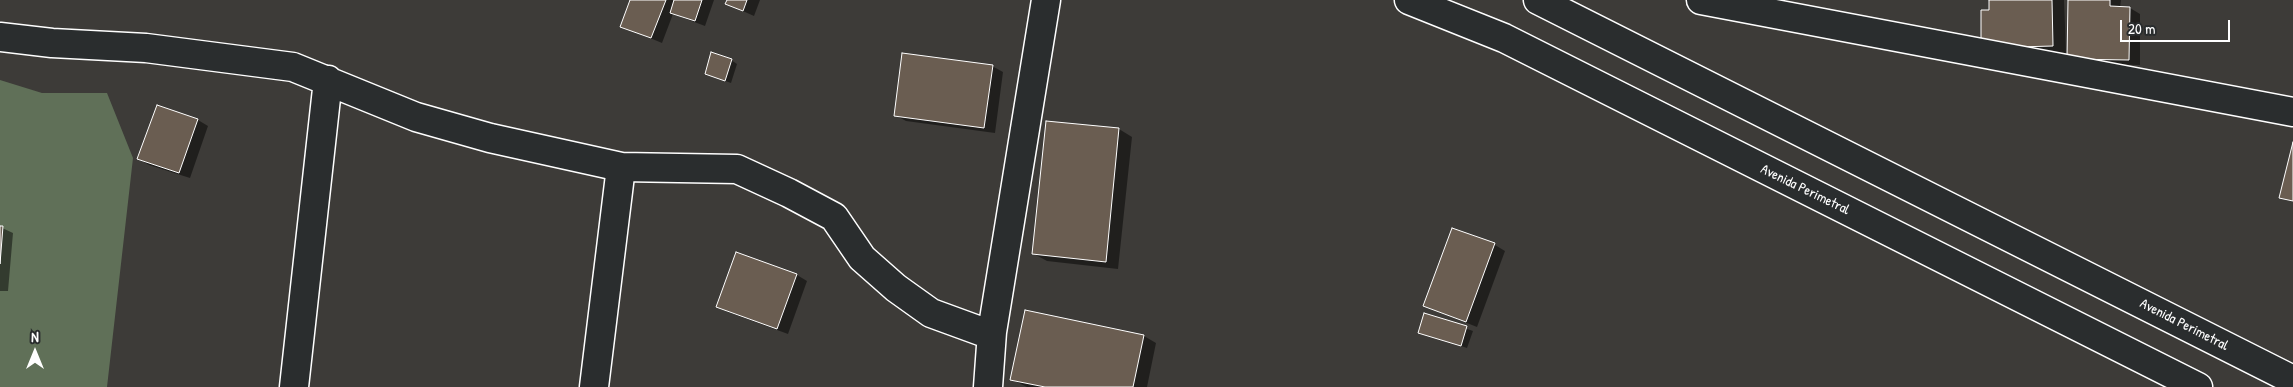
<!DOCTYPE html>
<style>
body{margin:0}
#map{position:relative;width:2293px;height:387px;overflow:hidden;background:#3d3b38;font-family:"Patrick Hand",sans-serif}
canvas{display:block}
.north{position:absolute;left:10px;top:327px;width:50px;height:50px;-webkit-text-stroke:4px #2a2d2e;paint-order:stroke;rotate:0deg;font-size:14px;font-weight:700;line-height:20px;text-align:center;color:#fff}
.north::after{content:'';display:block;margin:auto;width:18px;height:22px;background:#fff;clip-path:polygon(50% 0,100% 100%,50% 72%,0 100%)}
.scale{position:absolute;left:2120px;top:20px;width:110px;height:22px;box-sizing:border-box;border:2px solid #fff;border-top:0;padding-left:6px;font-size:15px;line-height:18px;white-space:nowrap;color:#fff;-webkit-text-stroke:4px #2a2d2e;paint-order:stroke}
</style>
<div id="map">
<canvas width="2293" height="387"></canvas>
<div class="north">N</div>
<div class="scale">20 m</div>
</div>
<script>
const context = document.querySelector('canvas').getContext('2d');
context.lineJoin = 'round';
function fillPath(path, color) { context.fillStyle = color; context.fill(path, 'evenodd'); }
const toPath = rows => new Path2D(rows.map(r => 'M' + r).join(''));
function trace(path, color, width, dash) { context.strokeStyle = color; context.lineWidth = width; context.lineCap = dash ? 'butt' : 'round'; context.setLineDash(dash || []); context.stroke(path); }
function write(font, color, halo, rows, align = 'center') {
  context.font = font + ' "Patrick Hand",sans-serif'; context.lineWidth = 4; context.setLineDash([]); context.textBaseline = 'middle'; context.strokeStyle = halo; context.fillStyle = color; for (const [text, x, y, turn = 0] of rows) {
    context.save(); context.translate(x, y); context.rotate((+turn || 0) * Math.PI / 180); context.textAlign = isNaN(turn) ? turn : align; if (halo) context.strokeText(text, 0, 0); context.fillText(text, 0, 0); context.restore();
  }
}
const green = toPath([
 [0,80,42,93,107,93,133,158,107,387,0,387]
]);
const shadow = toPath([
 [631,0,714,0,705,26,673,14,662,43,621,26],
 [728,0,760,0,754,16,727,4],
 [1990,0,2064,0,2066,53,1996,55],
 [2069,0,2121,0,2120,8,2130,8,2140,14,2140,65,2079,64],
 [731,60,737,64,731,83,706,74],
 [992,66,1003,72,995,133,906,121,895,115],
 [157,106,198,120,208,126,190,178,149,165,139,159],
 [1119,129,1132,137,1118,269,1047,261,1034,254],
 [0,227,13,233,8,291,0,291],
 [1453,229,1495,245,1505,251,1477,327,1424,306],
 [737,254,797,275,807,281,788,334,728,312,718,306],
 [1425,314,1473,331,1467,348,1419,332],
 [1144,336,1156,343,1147,387,1027,387,1011,379]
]);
const building = toPath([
 [630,0,666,0,651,38,620,27,630,0],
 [674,0,702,0,695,21,670,13,674,0],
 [727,0,747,0,743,11,725,4,727,0],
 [1989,0,2052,0,2053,46,1981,48,1981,10,1989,10,1989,0],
 [2068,0,2110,0,2110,6,2130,7,2129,60,2067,59,2068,0],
 [711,52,732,59,725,81,705,74,711,52],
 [902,53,993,65,984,128,894,116,902,53],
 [157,105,198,119,179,173,137,159,157,105],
 [1046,121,1119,128,1106,262,1032,254,1046,121],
 [2293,142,2293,201,2279,198,2293,142],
 [0,226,3,226,0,264,0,226],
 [1452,228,1495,243,1466,322,1423,306,1452,228],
 [736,252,797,274,777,329,716,307,736,252],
 [1025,310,1144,335,1133,387,1045,387,1010,380,1025,310],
 [1424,313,1467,326,1461,346,1418,333,1424,313]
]);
const minor = toPath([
 [1701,0,2293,112],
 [0,37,52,43,146,48,293,67,416,117,490,138,621,167,737,169,789,193,834,217,862,258,896,288,931,313,983,332,992,332],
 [294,387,328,80],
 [594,387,621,167],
 [988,387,992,332,1046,0]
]);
const major = toPath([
 [1409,0,1504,38,2198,387],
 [1538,0,2293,380]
]);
const streetNames = [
 ["Avenida Perimetral",1805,190,26],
 ["Avenida Perimetral",2184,325,27]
];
fillPath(green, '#607058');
fillPath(shadow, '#0007');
fillPath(building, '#6a5d51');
trace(building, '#fff', 1);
trace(minor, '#fff', 31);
trace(major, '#fff', 31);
trace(minor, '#2a2d2e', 28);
trace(major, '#2a2d2e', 28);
write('14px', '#fff', '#2a2d2e', streetNames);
</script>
